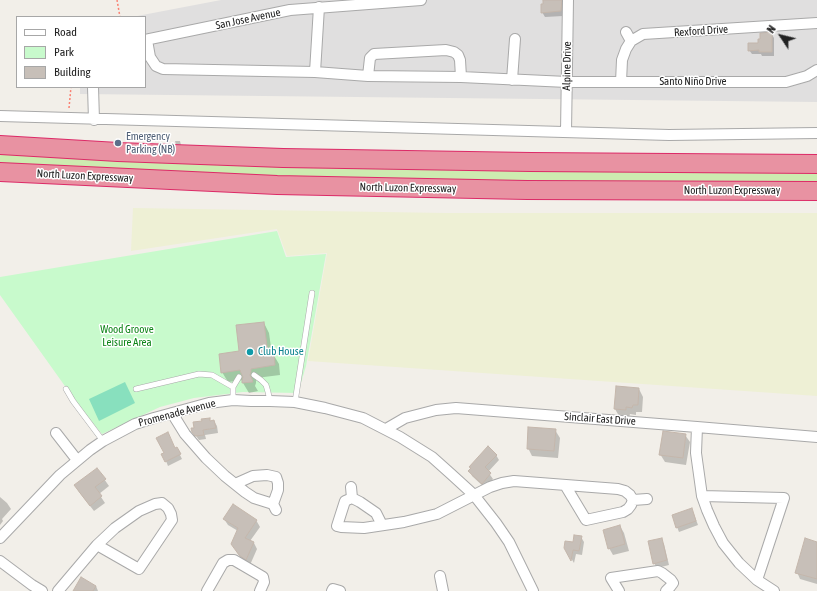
<!DOCTYPE html>
<meta charset="utf-8">
<style>
body{margin:0}
#map{position:relative;width:817px;height:591px;overflow:hidden;background:#f2efe9;font-family:"Asap Condensed",sans-serif}
canvas{display:block}
.legend{position:absolute;left:16px;top:16px;width:130px;height:72px;box-sizing:border-box;background:#fff;border:1px solid #a7a7a7;margin:0;padding:5px 7px;list-style:none;font-size:12px;color:#222}
.legend li{display:flex;align-items:center;gap:8px;height:20px}
.legend b{width:20px;border:1px solid #a7a7a7}
.north{position:absolute;left:761px;top:16px;width:40px;height:40px;-webkit-text-stroke:3px #fff;paint-order:stroke;rotate:305deg;font-size:11px;font-weight:700;line-height:16px;text-align:center;color:#222}
.north::after{content:'';display:block;margin:auto;width:14px;height:18px;background:#222;clip-path:polygon(50% 0,100% 100%,50% 72%,0 100%)}
</style>
<div id="map">
<canvas width="817" height="591"></canvas>
<ul class="legend">
<li><b style="height:5px;background:#fff"></b>Road</li>
<li><b style="height:11px;background:#c8facc"></b>Park</li>
<li><b style="height:11px;background:#c7bfb8"></b>Building</li>
</ul>
<div class="north">N</div>
</div>
<script>
const context = document.querySelector('canvas').getContext('2d');
context.lineJoin = 'round';
function fillPath(path, color) { context.fillStyle = color; context.fill(path, 'evenodd'); }
const toPath = rows => new Path2D(rows.map(r => 'M' + r).join(''));
function trace(path, color, width, dash) { context.strokeStyle = color; context.lineWidth = width; context.lineCap = dash ? 'butt' : 'round'; context.setLineDash(dash || []); context.stroke(path); }
function write(font, color, halo, rows, align = 'center') {
  context.font = font + ' "Asap Condensed",sans-serif'; context.lineWidth = 3; context.setLineDash([]); context.textBaseline = 'middle'; context.strokeStyle = halo; context.fillStyle = color; for (const [text, x, y, turn = 0] of rows) {
    context.save(); context.translate(x, y); context.rotate((+turn || 0) * Math.PI / 180); context.textAlign = isNaN(turn) ? turn : align; if (halo) context.strokeText(text, 0, 0); context.fillText(text, 0, 0); context.restore();
  }
}
const residential = toPath([
 [221,0,817,0,817,102,80,94,80,87,145,87,145,17,132,17]
]);
const farmland = toPath([
 [133,208,446,213,817,213,817,396,308,361,327,253,287,256,277,229,131,251]
]);
const grass = toPath([
 [0,151,817,170,817,187,436,184,0,169]
]);
const park = toPath([
 [277,231,286,257,326,254,306,366,298,393,243,392,194,398,160,407,102,434,82,410,0,295,0,277]
]);
const pitch = toPath([
 [125,382,135,403,99,421,89,399]
]);
const shadow = toPath([
 [544,0,563,0,563,16,545,17,542,12,544,5],
 [771,33,774,38,774,56,762,56,761,54,752,54,749,50,759,44],
 [175,141,180,141,181,145,176,145],
 [264,323,269,333,272,354,273,354,279,364,280,375,256,378,256,383,255,386,258,391,249,393,243,383,243,380,228,382,222,372,240,352],
 [639,389,643,397,642,412,636,412,636,415,630,414,629,417,619,416,615,409],
 [209,419,211,422,214,421,217,426,218,433,205,435,206,439,199,440,193,432,195,429,203,422],
 [555,430,560,438,558,458,532,456,528,448],
 [685,435,690,442,686,465,665,462,660,454],
 [179,453,182,459,168,466,166,461],
 [496,455,499,460,488,472,493,479,485,488,472,476,470,471,472,469,471,467],
 [97,469,109,486,99,494,105,503,94,511,79,492,75,485],
 [0,497,7,503,11,509,2,519,3,521,0,525],
 [691,510,694,514,698,525,679,532,677,527],
 [224,519,256,520,260,527,250,541,254,543,257,549,250,565,243,561,236,551,238,531,228,525],
 [620,526,624,533,629,551,613,555,609,548],
 [581,537,584,542,582,555,576,554,574,563,565,548],
 [661,539,664,544,669,565,657,568,654,563],
 [817,543,817,584,800,579,797,572],
 [96,586,98,591,75,591]
]);
const building = toPath([
 [543,0,562,0,561,11,541,13,541,4,543,4,543,0],
 [772,32,772,52,759,52,759,50,748,51,748,43,758,43,758,39,760,39,760,33,772,32],
 [264,322,268,354,274,353,275,365,251,369,251,372,250,375,252,379,253,382,242,383,242,380,243,377,241,373,240,370,221,373,219,354,239,351,236,325,264,322],
 [616,386,639,388,638,405,633,405,632,408,626,407,626,410,614,409,616,386],
 [210,418,210,421,214,420,216,428,203,430,204,435,195,436,192,432,191,428,194,428,193,422,202,421,201,419,210,418],
 [528,427,556,429,554,451,527,449,528,427],
 [663,431,686,434,683,458,659,455,663,431],
 [168,432,175,448,177,447,181,454,165,462,161,454,164,453,156,438,168,432],
 [488,446,497,455,485,467,491,473,482,484,468,471,471,468,469,467,488,446],
 [97,468,106,479,95,487,102,496,90,506,74,485,97,468],
 [233,504,257,520,245,538,254,542,246,560,239,555,231,544,238,528,223,519,233,504],
 [692,508,696,521,676,528,672,515,692,508],
 [620,525,625,544,608,549,603,530,620,525],
 [574,535,582,536,579,551,573,550,571,561,564,548,565,541,573,542,574,535],
 [662,538,667,560,653,564,648,541,662,538],
 [805,538,817,542,817,579,795,573,805,538],
 [81,577,96,586,93,591,73,591,81,577]
]);
const path = toPath([
 [117,0,120,17],
 [69,108,71,87]
]);
const lane = toPath([
 [254,375,261,380,266,385,268,392,270,401],
 [66,389,73,401,103,441],
 [136,389,199,374,212,375,233,387],
 [233,400,233,387,239,377],
 [295,402,312,293]
]);
const street = toPath([
 [626,32,631,41],
 [145,40,290,10,421,0],
 [147,40,150,57,156,66,163,69,315,72,368,76,461,77,567,82,786,82,807,76,817,70],
 [315,72,319,7],
 [368,76,370,58,374,54,446,50,454,52,458,55,460,60,461,77],
 [512,80,515,39],
 [621,82,622,60,626,49,631,41,643,34,817,23],
 [93,87,94,120],
 [0,116,669,135,817,133],
 [566,132,568,0],
 [172,413,185,434,206,458,225,476,245,492,254,498,273,504,276,510],
 [697,427,696,453,702,496,707,510,714,526,723,543,739,563,757,580,774,591],
 [386,429,405,418,436,410,456,408,697,427,817,437],
 [56,433,77,460],
 [235,484,253,476,267,475,276,477],
 [565,485,586,520,623,512,628,509,631,505,633,500],
 [351,487,352,498,345,501,337,526,341,527,364,528,404,522,437,514,490,487,502,483,514,481,618,489,625,491,630,495,633,500],
 [702,496,784,498,757,580],
 [352,498,360,502,376,513,382,525],
 [633,500,647,499],
 [273,504,278,490,278,483,276,477],
 [0,538,60,475,90,450,103,441,135,424,154,418,209,403,233,400,251,401,270,401,295,402,325,408,363,418,400,437,432,457,451,474,474,495,496,523,509,542,533,591],
 [0,561,32,585,42,591],
 [440,576,443,591],
 [58,591,97,545,115,528,139,511,155,504,162,503,168,508,171,514,172,520,139,569,97,545],
 [207,591,223,563,228,560,234,560,263,577,264,582,260,591],
 [332,591,333,589,340,591],
 [619,591,611,578,658,571,662,573,671,580,673,583,670,587,666,591]
]);
const highway = toPath([
 [0,145,118,152,283,158,531,162,817,164],
 [0,172,277,185,527,190,817,191]
]);
const markers = [
 [118,143,4,"#5c6f8a"],
 [250,352,4,"#0f9aa8"]
];
const streetNames = [
 ["San Jose Avenue",248,19,-12],
 ["Rexford Drive",701,31,-4],
 ["Alpine Drive",567,66,-89],
 ["Santo Niño Drive",693,82],
 ["North Luzon Expressway",85,176,3],
 ["North Luzon Expressway",408,188,1],
 ["North Luzon Expressway",732,191],
 ["Promenade Avenue",177,413,-15],
 ["Sinclair East Drive",600,419,4]
];
const serviceNames = [
 ["Emergency",126,137],
 ["Parking (NB)",126,150]
];
const parkNames = [
 ["Wood Groove",127,330],
 ["Leisure Area",127,343]
];
const cultureNames = [
 ["Club House",258,352]
];
fillPath(residential, '#e0dfdf');
fillPath(farmland, '#eef0d5');
fillPath(grass, '#cdebb0');
fillPath(park, '#c8facc');
fillPath(pitch, '#88e0be');
fillPath(shadow, '#0003');
fillPath(building, '#c7bfb8');
trace(building, '#c4b6ab', 1);
trace(lane, '#a9a9a9', 6);
trace(street, '#a9a9a9', 12);
trace(highway, '#dc2a67', 20);
trace(path, '#fa8072', 1.5, [2, 2]);
trace(lane, '#fff', 5);
trace(street, '#fff', 10);
trace(highway, '#e892a2', 18);
for (const [x, y, r, color] of markers) { const dot = new Path2D(); dot.arc(x, y, r, 0, 2 * Math.PI); context.fillStyle = color; context.fill(dot); trace(dot, '#fff', 1.5); }
write('11px', '#222', '#fff', streetNames);
write('11px', '#4e5e75', '#fff', serviceNames, 'left');
write('11px', '#0c8416', '#fff', parkNames);
write('11px', '#0d838f', '#fff', cultureNames, 'left');
</script>
